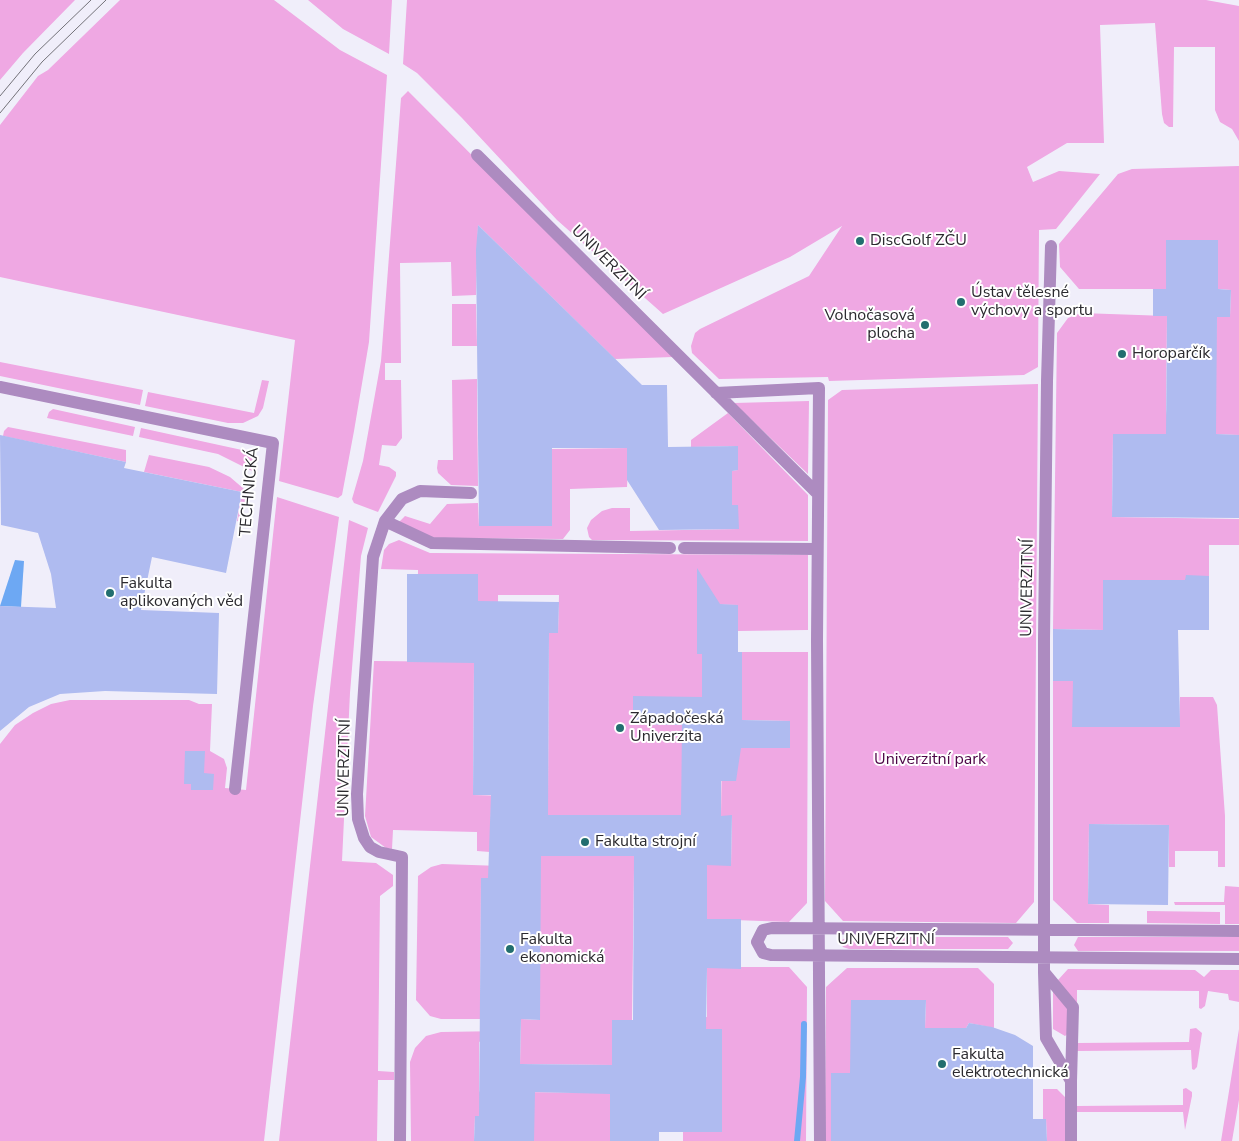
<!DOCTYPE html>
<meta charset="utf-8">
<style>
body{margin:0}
canvas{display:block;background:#f0eefa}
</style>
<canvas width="1239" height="1141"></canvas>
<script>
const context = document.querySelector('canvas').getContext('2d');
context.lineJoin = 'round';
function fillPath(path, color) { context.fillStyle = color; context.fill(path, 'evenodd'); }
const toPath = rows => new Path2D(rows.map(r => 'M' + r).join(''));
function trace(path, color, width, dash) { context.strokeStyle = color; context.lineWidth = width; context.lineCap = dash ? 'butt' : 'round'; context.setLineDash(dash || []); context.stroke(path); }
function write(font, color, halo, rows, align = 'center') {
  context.font = font + ' "Nunito Sans",sans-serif'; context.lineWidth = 4; context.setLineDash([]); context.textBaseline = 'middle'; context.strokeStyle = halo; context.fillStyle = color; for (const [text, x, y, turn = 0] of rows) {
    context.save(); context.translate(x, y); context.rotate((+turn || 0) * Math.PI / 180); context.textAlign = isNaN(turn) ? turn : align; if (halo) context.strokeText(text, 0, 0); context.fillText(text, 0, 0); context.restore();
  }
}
const green = toPath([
 [0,0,75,0,23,53,0,80],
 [120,0,274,0,340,50,387,75,369,342,354,431,342,495,338,498,279,481,295,340,0,277,0,125,38,76,48,70],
 [308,0,392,0,389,54,343,29],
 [407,0,1206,0,1239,6,1239,141,1232,129,1220,122,1215,110,1215,47,1174,47,1173,127,1169,127,1164,123,1162,114,1155,23,1100,25,1104,143,1067,143,1027,167,1033,182,1059,171,1100,174,1056,229,1039,230,1038,367,1024,375,829,381,828,377,719,379,692,353,691,346,695,333,700,329,809,276,842,226,790,257,663,314,557,220,462,118,417,73,403,64],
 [408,91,673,357,615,359,478,225,476,295,452,296,451,262,400,263,401,363,385,363,385,380,401,380,402,438,396,446,382,445,379,465,389,467,396,472,396,476,378,512,354,503,352,499,363,461,381,361,401,98],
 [1239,166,1239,435,1211,434,1217,317,1230,316,1231,290,1218,289,1218,241,1166,240,1166,289,1079,289,1060,267,1059,244,1118,174,1132,169],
 [452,304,476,304,477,346,452,346],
 [1081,313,1167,316,1166,410,1170,434,1113,434,1112,517,1239,519,1239,545,1209,545,1209,576,1186,576,1185,630,1172,630,1154,597,1103,596,1104,630,1053,629,1057,333,1068,318],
 [0,362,143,390,140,405,0,376],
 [477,379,478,486,451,485,438,473,437,468,438,460,453,460,452,380],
 [262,380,269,381,263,408,258,416,243,423,228,423,145,406,148,392,254,413],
 [1038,384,1034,902,1016,923,843,921,825,901,828,400,842,390],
 [809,401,808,474,734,403],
 [53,409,135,427,133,436,47,418,49,412],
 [728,413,808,495,808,541,592,540,589,537,587,528,591,520,602,511,612,508,630,508,630,531,738,529,738,505,730,505,732,500,730,471,738,470,737,446,691,447,691,440],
 [8,427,126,450,126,462,3,436,4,431],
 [141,428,242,450,252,458,258,474,218,454,139,437],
 [629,448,627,487,570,489,570,530,563,539,432,538,399,522,405,516,430,524,447,504,478,503,479,526,552,526,552,449],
 [149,455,209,467,230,477,244,489,246,497,242,522,237,521,242,492,144,472],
 [277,497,339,517,313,706,264,1141,0,1141,0,744,15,725,33,713,51,704,70,700,189,700,199,704,212,704,210,751,224,759,227,768,225,788,246,790],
 [349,520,368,528,361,556,350,693,342,861,376,863,393,875,393,886,380,896,378,1071,394,1072,394,1080,378,1080,377,1141,279,1141],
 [399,540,430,553,808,555,808,630,738,631,738,605,697,604,697,654,702,654,702,697,633,697,633,724,682,725,682,793,692,793,692,815,540,815,540,819,531,819,531,796,548,795,549,633,558,633,559,595,498,595,498,630,483,630,482,664,474,664,473,795,509,796,509,805,491,806,490,852,477,851,477,832,393,830,392,849,386,848,371,837,365,816,374,661,477,662,477,574,418,574,418,570,381,569,384,550,389,544],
 [742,652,808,652,807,903,789,922,707,919,707,870,704,870,704,865,731,865,732,816,721,816,722,748,790,748,790,721,742,720],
 [1053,681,1073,681,1073,727,1179,727,1180,697,1213,697,1217,705,1225,816,1225,867,1218,867,1218,851,1175,851,1175,867,1169,867,1169,825,1089,824,1088,904,1109,905,1109,923,1077,923,1053,900],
 [530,856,681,856,634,870,632,1020,612,1020,612,1065,520,1064,521,1019,539,1020],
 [442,864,501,866,501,878,481,878,480,1019,441,1019,430,1016,416,1000,418,876,431,867],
 [1225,886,1239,887,1239,924,1225,924,1225,905,1175,905,1174,902,1224,902],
 [1147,911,1220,912,1220,924,1147,923],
 [847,937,1008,937,1013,943,1008,949,849,949,843,947,841,944,842,940],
 [1078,937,1239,937,1239,951,1078,951,1074,945],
 [741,967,789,967,807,987,806,1141,683,1141,683,1132,722,1132,722,1030,685,1030,685,1018,707,1017,707,968],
 [847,968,978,968,994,984,994,1028,969,1023,966,1028,925,1028,926,1001,850,1073,831,1073,831,1141,825,1141,826,987],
 [1068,969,1195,970,1204,977,1211,970,1239,970,1239,1002,1229,1000,1228,994,1208,991,1205,1006,1201,1009,1199,1008,1199,991,1077,990,1077,1006,1058,980],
 [1053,988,1070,1009,1070,1032,1065,1036,1053,1029],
 [1196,1028,1202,1033,1197,1067,1194,1070,1192,1069,1191,1050,1077,1051,1077,1043,1189,1042,1190,1029],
 [1239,1029,1239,1100,1232,1141,1221,1141],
 [503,1031,479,1042,479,1091,497,1116,475,1116,474,1141,411,1141,410,1062,415,1048,426,1036,441,1032],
 [1186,1088,1192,1092,1192,1096,1185,1130,1183,1112,1077,1112,1076,1106,1183,1105,1183,1089],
 [1043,1089,1057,1089,1067,1099,1066,1141,1047,1141,1046,1119,1043,1119],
 [520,1092,610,1093,610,1141,534,1141,534,1116]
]);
const water = toPath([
 [15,560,24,561,21,607,0,606]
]);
const stream = toPath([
 [797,1141,803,1077,804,1024]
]);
const building = toPath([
 [478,225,642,385,667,385,668,447,738,446,738,470,732,471,732,505,738,505,739,529,659,530,627,480,627,448,552,448,552,526,479,526,476,250],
 [1166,240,1218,240,1218,289,1231,290,1230,317,1217,317,1216,434,1239,435,1239,518,1112,517,1113,434,1166,434,1167,316,1153,316,1153,289,1166,289],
 [0,435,126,462,124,468,242,492,226,573,152,557,141,610,219,613,217,694,105,691,60,694,29,707,0,731,0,606,56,608,51,574,38,533,1,525],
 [697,568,720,604,738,605,738,652,742,652,742,720,790,721,790,748,741,748,736,781,721,781,721,816,732,815,731,866,707,865,707,919,741,919,741,969,707,968,706,1029,722,1029,722,1132,659,1132,659,1141,610,1141,610,1094,535,1092,534,1141,474,1141,475,1116,479,1116,481,878,488,878,491,795,473,795,474,663,407,662,407,574,478,574,478,601,559,602,558,633,549,633,548,815,681,815,682,725,633,724,633,696,702,697,702,654,697,654],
 [541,856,634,856,633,1020,612,1020,612,1065,520,1064,521,1019,540,1020],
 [1186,575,1209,576,1209,630,1178,630,1180,727,1072,727,1073,681,1053,681,1053,629,1103,630,1103,580,1185,580],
 [185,751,205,751,204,773,214,774,213,790,191,790,191,784,184,784],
 [1089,824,1169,825,1168,905,1088,904],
 [851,1000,926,1000,925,1028,966,1028,969,1023,992,1027,1015,1035,1033,1046,1033,1119,1046,1119,1047,1141,831,1141,831,1073,850,1073]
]);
const minor = toPath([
 [477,155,818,494],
 [1051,246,1047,381,1044,639,1044,972,1046,1038,1071,1081,1071,1141],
 [0,387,273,443,235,789],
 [716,393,819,388,817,640,820,1141],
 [385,521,432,543,670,548],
 [684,548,817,549],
 [1239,931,772,928,763,930,757,942,763,953,771,955,1239,959],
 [1044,972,1073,1007,1071,1081],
 [400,1141,402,857,379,852,370,847,364,838,358,819,357,794,373,557,385,521,402,499,420,491,471,493]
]);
const tram = toPath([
 [0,96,35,54,91,0],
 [0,113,42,62,106,0]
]);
const markers = [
 [860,241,5,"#226e6f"],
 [961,302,5,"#226e6f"],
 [925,325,5,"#226e6f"],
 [1122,354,5,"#226e6f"],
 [110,593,5,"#226e6f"],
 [620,728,5,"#226e6f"],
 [585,842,5,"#226e6f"],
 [510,949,5,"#226e6f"],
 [942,1064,5,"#226e6f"]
];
const poiNames = [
 ["DiscGolf ZČU",870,241],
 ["Ústav tělesné",971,293],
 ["výchovy a sportu",971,311],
 ["Volnočasová",915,316,"right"],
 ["plocha",915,334,"right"],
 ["Horoparčík",1132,354],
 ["Fakulta",120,584],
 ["aplikovaných věd",120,602],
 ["Západočeská",630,719],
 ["Univerzita",630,737],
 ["Fakulta strojní",595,842],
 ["Fakulta",520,940],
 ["ekonomická",520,958],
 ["Fakulta",952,1055],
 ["elektrotechnická",952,1073]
];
const streetNames = [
 ["UNIVERZITNÍ",608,263,45],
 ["TECHNICKÁ",250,492,-85],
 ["UNIVERZITNÍ",1028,588,-89],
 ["UNIVERZITNÍ",345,768,-89],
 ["UNIVERZITNÍ",886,940]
];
const parkNames = [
 ["Univerzitní park",930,760]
];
fillPath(green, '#efa8e3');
fillPath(water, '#6da8f3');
trace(stream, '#6da8f3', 6);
fillPath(building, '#afbbf0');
trace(minor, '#ad8bc0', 12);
trace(tram, '#737279', 1);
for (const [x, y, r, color] of markers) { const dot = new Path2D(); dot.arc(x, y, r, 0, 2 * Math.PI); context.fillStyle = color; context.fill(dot); trace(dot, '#fff', 2); }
write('16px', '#2b2a2f', '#fff', poiNames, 'left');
write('16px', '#2b2a2f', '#fff', streetNames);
write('16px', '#4d0546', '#fff', parkNames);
</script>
